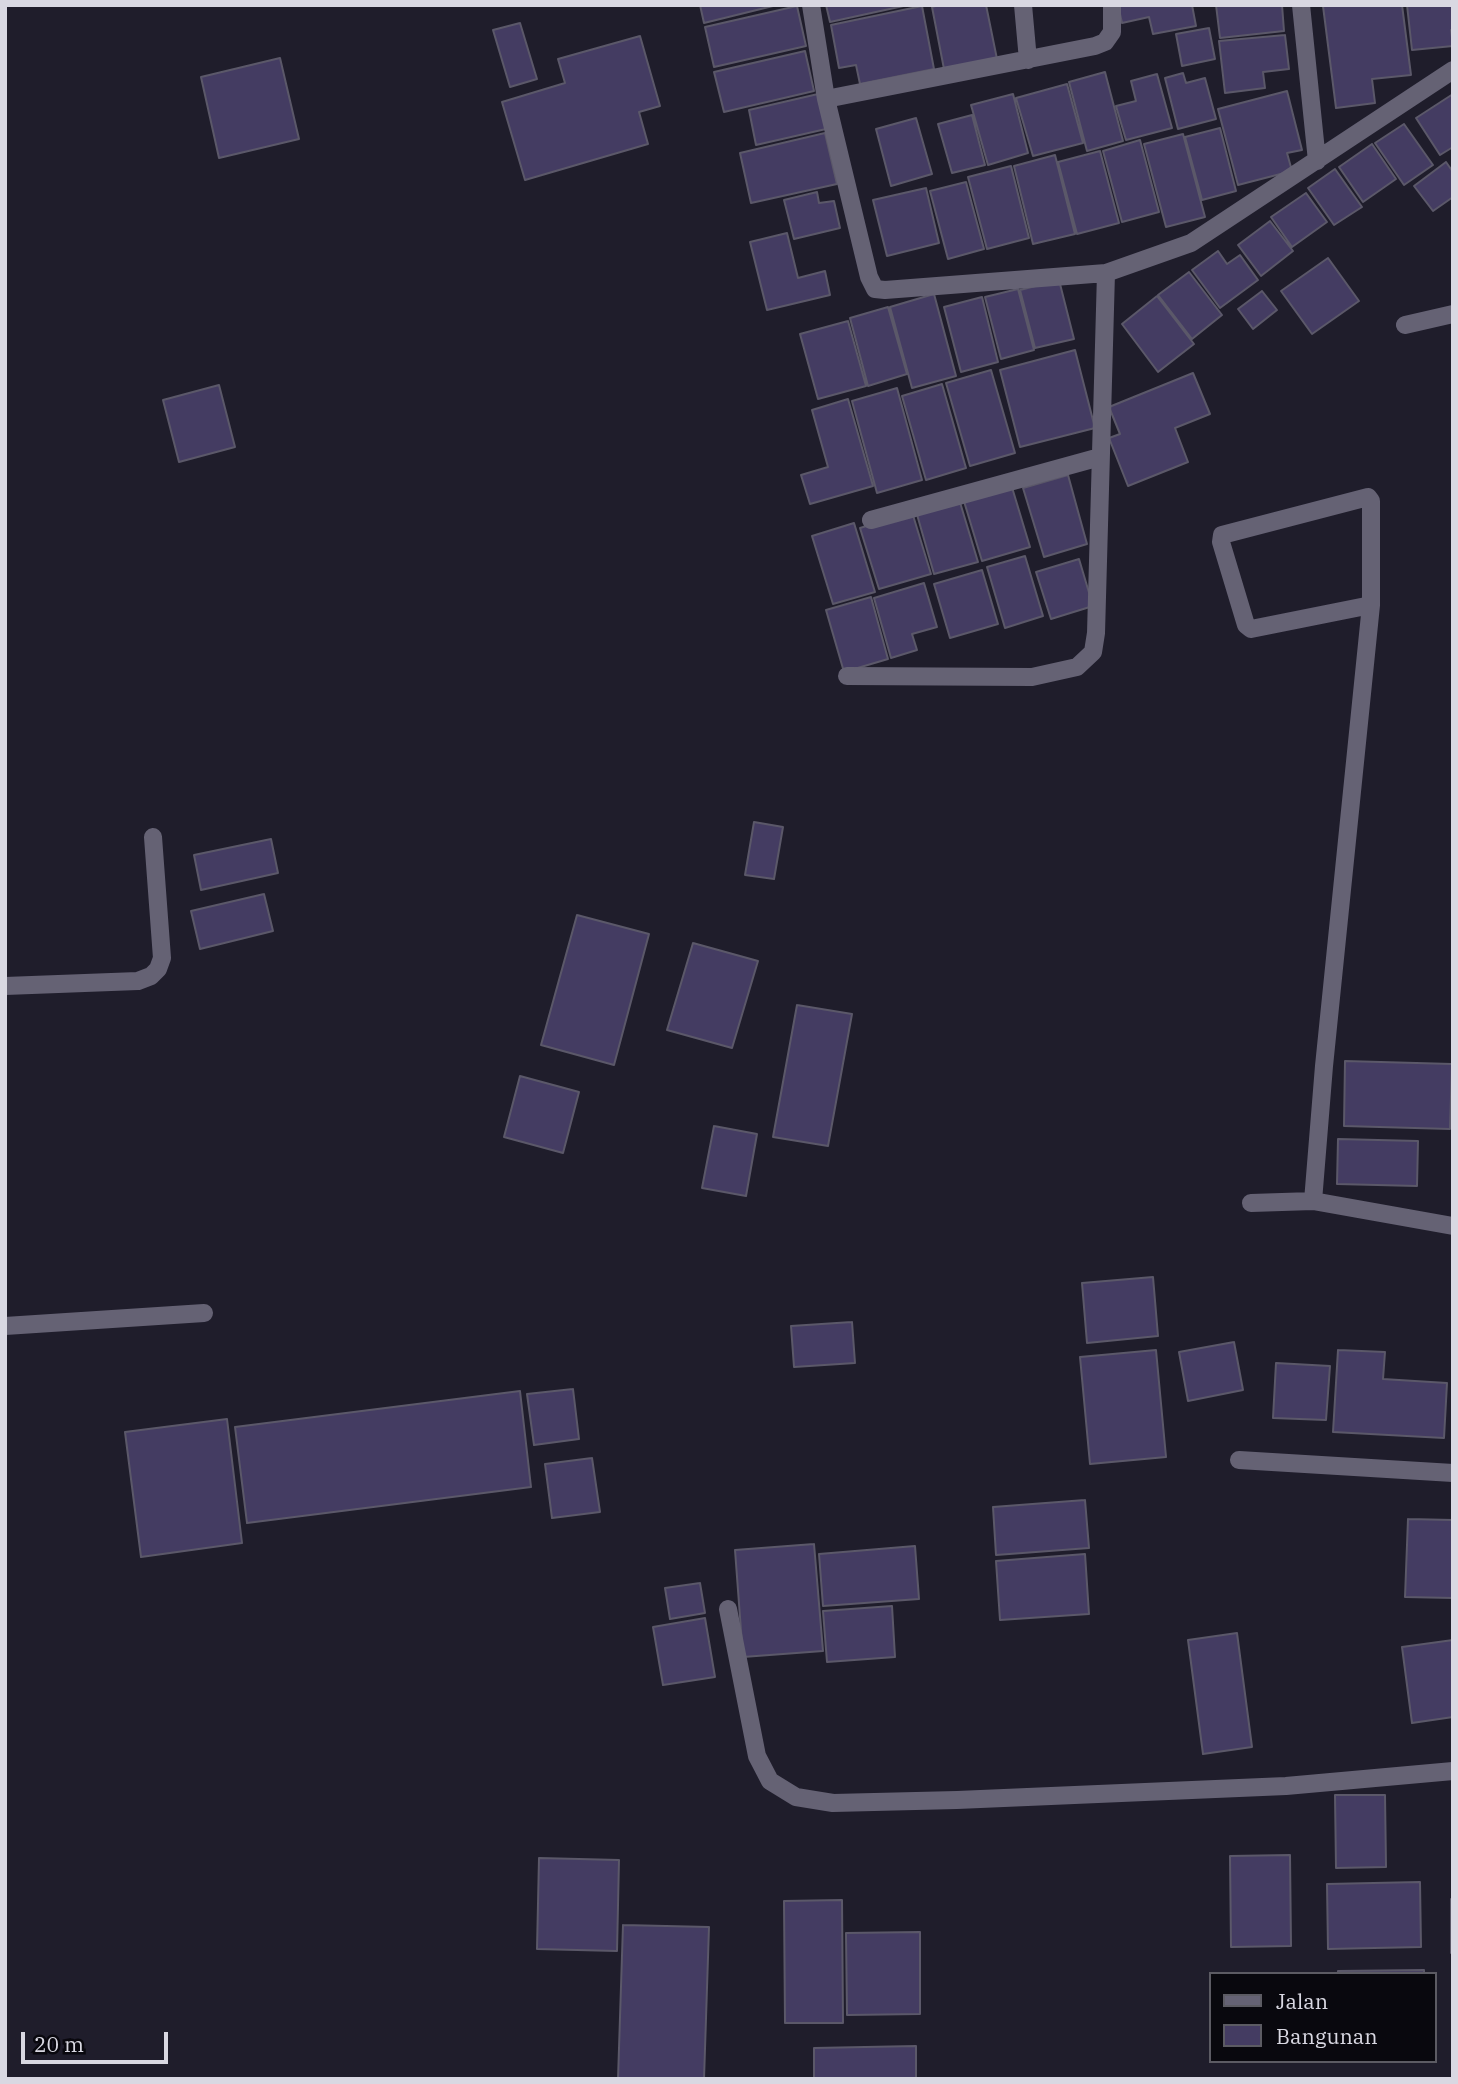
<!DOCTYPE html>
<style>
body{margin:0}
#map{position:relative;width:1458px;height:2084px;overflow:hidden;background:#1f1d2b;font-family:"IBM Plex Serif",serif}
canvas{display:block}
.frame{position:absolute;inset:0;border:7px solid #d9d8e2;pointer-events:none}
.legend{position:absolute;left:1209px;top:1972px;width:228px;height:91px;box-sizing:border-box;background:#09080e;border:2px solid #5c5b63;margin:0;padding:9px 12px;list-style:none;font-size:21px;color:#d9d8e2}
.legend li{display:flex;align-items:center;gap:14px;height:35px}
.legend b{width:35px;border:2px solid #5c5b63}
.scale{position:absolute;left:21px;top:2032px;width:147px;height:32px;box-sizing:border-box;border:4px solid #d9d8e2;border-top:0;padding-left:9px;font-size:21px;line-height:24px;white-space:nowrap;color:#d9d8e2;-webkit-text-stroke:5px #09080e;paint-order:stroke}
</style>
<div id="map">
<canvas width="1458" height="2084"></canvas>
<div class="frame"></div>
<ul class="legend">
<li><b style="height:9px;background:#656274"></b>Jalan</li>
<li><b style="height:19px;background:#443c62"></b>Bangunan</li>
</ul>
<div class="scale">20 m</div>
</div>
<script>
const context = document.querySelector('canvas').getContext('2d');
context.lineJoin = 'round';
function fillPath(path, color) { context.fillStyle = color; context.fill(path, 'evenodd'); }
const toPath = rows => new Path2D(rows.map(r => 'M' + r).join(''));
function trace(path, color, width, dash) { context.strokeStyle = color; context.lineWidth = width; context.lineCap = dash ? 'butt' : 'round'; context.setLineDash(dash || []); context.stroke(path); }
const building = toPath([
 [700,5,777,5,704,23,700,5],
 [826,5,908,5,830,22,826,5],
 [939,5,986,5,997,59,944,69,932,7,939,5],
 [1118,5,1192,5,1196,26,1153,34,1149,17,1122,23,1118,5],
 [1216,5,1282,5,1284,31,1220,38,1216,5],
 [1332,5,1402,5,1411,75,1372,79,1375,103,1336,108,1323,6,1332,5],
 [1407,5,1453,5,1453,30,1451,30,1453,46,1412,50,1407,5],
 [797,6,806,46,714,67,705,27,797,6],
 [922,6,934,69,860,84,856,65,839,68,831,25,922,6],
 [520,23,537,79,510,87,493,30,520,23],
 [1209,28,1215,59,1182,66,1176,34,1209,28],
 [1285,35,1289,69,1263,72,1265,88,1225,93,1219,41,1285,35],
 [640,36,660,106,639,112,648,144,525,180,502,102,565,83,558,59,640,36],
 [805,51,814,91,724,112,714,72,805,51],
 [280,58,299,139,219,158,201,77,280,58],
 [1105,72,1123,141,1087,151,1069,82,1105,72],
 [1183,73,1186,83,1205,78,1216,119,1178,129,1165,78,1183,73],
 [1157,74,1172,128,1126,140,1116,106,1136,101,1131,81,1157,74],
 [1067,84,1083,143,1033,156,1016,98,1067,84],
 [1287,91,1302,150,1287,153,1292,171,1238,185,1218,109,1287,91],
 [818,94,826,129,756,145,749,110,818,94],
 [1013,94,1028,153,988,165,971,105,1013,94],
 [1453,94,1453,147,1440,155,1416,118,1453,94],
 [972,115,985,165,952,173,938,124,972,115],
 [916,118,932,174,891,186,876,129,916,118],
 [1404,124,1433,165,1404,185,1375,143,1404,124],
 [1220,128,1236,191,1202,200,1185,137,1220,128],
 [825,133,837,184,751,203,740,153,825,133],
 [1183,134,1205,217,1166,227,1144,144,1183,134],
 [1140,140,1159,212,1122,222,1103,151,1140,140],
 [1372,144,1396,179,1363,202,1339,167,1372,144],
 [1100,151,1119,223,1077,234,1058,162,1100,151],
 [1055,155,1075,234,1033,244,1014,166,1055,155],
 [1446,162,1453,172,1453,197,1433,211,1414,186,1446,162],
 [1011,166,1029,238,987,249,968,177,1011,166],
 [1335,169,1362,207,1334,225,1308,188,1335,169],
 [966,182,984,249,948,259,930,191,966,182],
 [926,188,939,243,887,256,873,200,926,188],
 [817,192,819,203,834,201,840,228,794,239,784,200,817,192],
 [1306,193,1327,222,1292,247,1271,217,1306,193],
 [1270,221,1293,251,1261,276,1238,245,1270,221],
 [787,233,798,278,825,271,830,295,767,310,750,242,787,233],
 [1218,251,1227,264,1240,255,1258,280,1220,308,1192,270,1218,251],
 [1328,258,1359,301,1312,334,1281,291,1328,258],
 [1189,272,1222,315,1192,339,1158,295,1189,272],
 [1059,280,1074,339,1035,348,1020,290,1059,280],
 [1018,289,1034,350,1001,359,985,297,1018,289],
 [1262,291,1277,310,1253,329,1238,309,1262,291],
 [934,294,956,376,912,388,890,307,934,294],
 [1157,296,1194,344,1158,372,1122,324,1157,296],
 [982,297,998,362,961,372,944,307,982,297],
 [888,307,907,374,868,386,850,318,888,307],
 [848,321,866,386,818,399,800,334,848,321],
 [1075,350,1095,428,1020,447,1000,370,1075,350],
 [991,370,1015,453,970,466,946,383,991,370],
 [1193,373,1210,414,1175,428,1188,462,1128,486,1109,438,1120,434,1109,407,1193,373],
 [942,384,966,468,926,480,902,396,942,384],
 [219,385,235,447,179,462,163,400,219,385],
 [897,388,922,480,877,493,852,401,897,388],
 [848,399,873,486,810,504,801,475,828,467,812,410,848,399],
 [1068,475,1087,544,1044,557,1023,488,1068,475],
 [1011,484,1030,547,982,561,963,498,1011,484],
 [959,499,978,562,934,574,916,511,959,499],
 [912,512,931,574,879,589,860,528,912,512],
 [854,523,875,592,833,604,812,536,854,523],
 [1025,556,1043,616,1005,628,987,567,1025,556],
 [1079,559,1093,606,1051,619,1036,572,1079,559],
 [982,570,998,624,950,638,934,584,982,570],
 [924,583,937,627,912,634,917,650,891,658,874,598,924,583],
 [871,597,888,659,844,672,826,610,871,597],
 [754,822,783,827,774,879,745,875,754,822],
 [271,839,278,873,201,890,194,855,271,839],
 [264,894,273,931,200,949,191,911,264,894],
 [577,915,649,934,614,1065,541,1045,577,915],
 [693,943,758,961,732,1048,667,1030,693,943],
 [797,1005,852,1014,828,1146,773,1137,797,1005],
 [1345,1061,1452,1064,1450,1129,1344,1126,1345,1061],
 [520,1076,579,1092,563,1153,504,1137,520,1076],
 [714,1126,757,1134,746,1196,702,1188,714,1126],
 [1338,1139,1418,1141,1417,1186,1337,1184,1338,1139],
 [1153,1277,1158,1336,1087,1343,1082,1283,1153,1277],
 [852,1322,855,1363,794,1367,791,1326,852,1322],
 [1234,1342,1243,1390,1188,1401,1179,1352,1234,1342],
 [1156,1350,1166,1457,1090,1464,1080,1357,1156,1350],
 [1338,1350,1385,1352,1383,1379,1447,1383,1444,1438,1333,1432,1338,1350],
 [1276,1363,1330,1366,1326,1420,1273,1418,1276,1363],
 [573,1389,579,1439,534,1445,527,1394,573,1389],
 [520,1391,531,1487,247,1523,235,1427,520,1391],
 [227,1419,242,1543,141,1557,125,1432,227,1419],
 [592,1458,600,1512,552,1518,545,1464,592,1458],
 [1085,1500,1089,1548,996,1555,993,1507,1085,1500],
 [1408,1519,1453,1520,1453,1598,1405,1597,1408,1519],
 [814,1544,823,1651,743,1657,735,1550,814,1544],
 [915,1546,919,1599,823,1606,819,1554,915,1546],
 [1085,1554,1089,1614,1000,1620,996,1561,1085,1554],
 [700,1583,705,1613,670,1619,665,1588,700,1583],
 [892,1606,895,1657,827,1662,823,1611,892,1606],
 [705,1618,715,1677,663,1685,653,1627,705,1618],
 [1237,1633,1252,1747,1203,1754,1188,1640,1237,1633],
 [1453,1640,1453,1717,1412,1723,1402,1647,1453,1640],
 [1335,1795,1385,1795,1386,1867,1336,1868,1335,1795],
 [1290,1855,1291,1946,1231,1947,1230,1856,1290,1855],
 [539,1858,619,1860,617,1951,537,1949,539,1858],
 [1420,1882,1421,1947,1328,1949,1327,1884,1420,1882],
 [1451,1899,1453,1899,1453,1953,1451,1953,1451,1899],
 [842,1900,843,2023,785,2023,784,1901,842,1900],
 [623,1925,709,1927,704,2079,618,2079,623,1925],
 [920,1932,920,2014,847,2015,846,1933,920,1932],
 [1424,1970,1424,1974,1338,1974,1338,1971,1424,1970],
 [916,2046,916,2079,814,2079,814,2048,916,2046]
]);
const minor = toPath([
 [811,5,826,99,869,277,875,289,885,290,1106,273,1191,243,1453,70],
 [1023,5,1028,60],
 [1301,5,1317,161],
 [826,99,1095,46,1105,42,1112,32,1112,5],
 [1405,325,1453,314],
 [871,520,1100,457],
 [847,676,1032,677,1077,667,1093,652,1096,633,1106,273],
 [5,986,138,981,151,976,158,969,162,958,153,837],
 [1313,1201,1324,1066,1371,605,1371,501,1368,497,1222,535,1221,542,1246,625,1251,629,1371,605],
 [1251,1203,1313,1201,1453,1226],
 [5,1326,204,1313],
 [1239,1460,1453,1473],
 [728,1609,757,1756,770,1781,796,1797,833,1803,957,1800,1286,1786,1453,1771]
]);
fillPath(building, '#443c62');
trace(building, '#5b5869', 2);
trace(minor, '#656274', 18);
</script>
